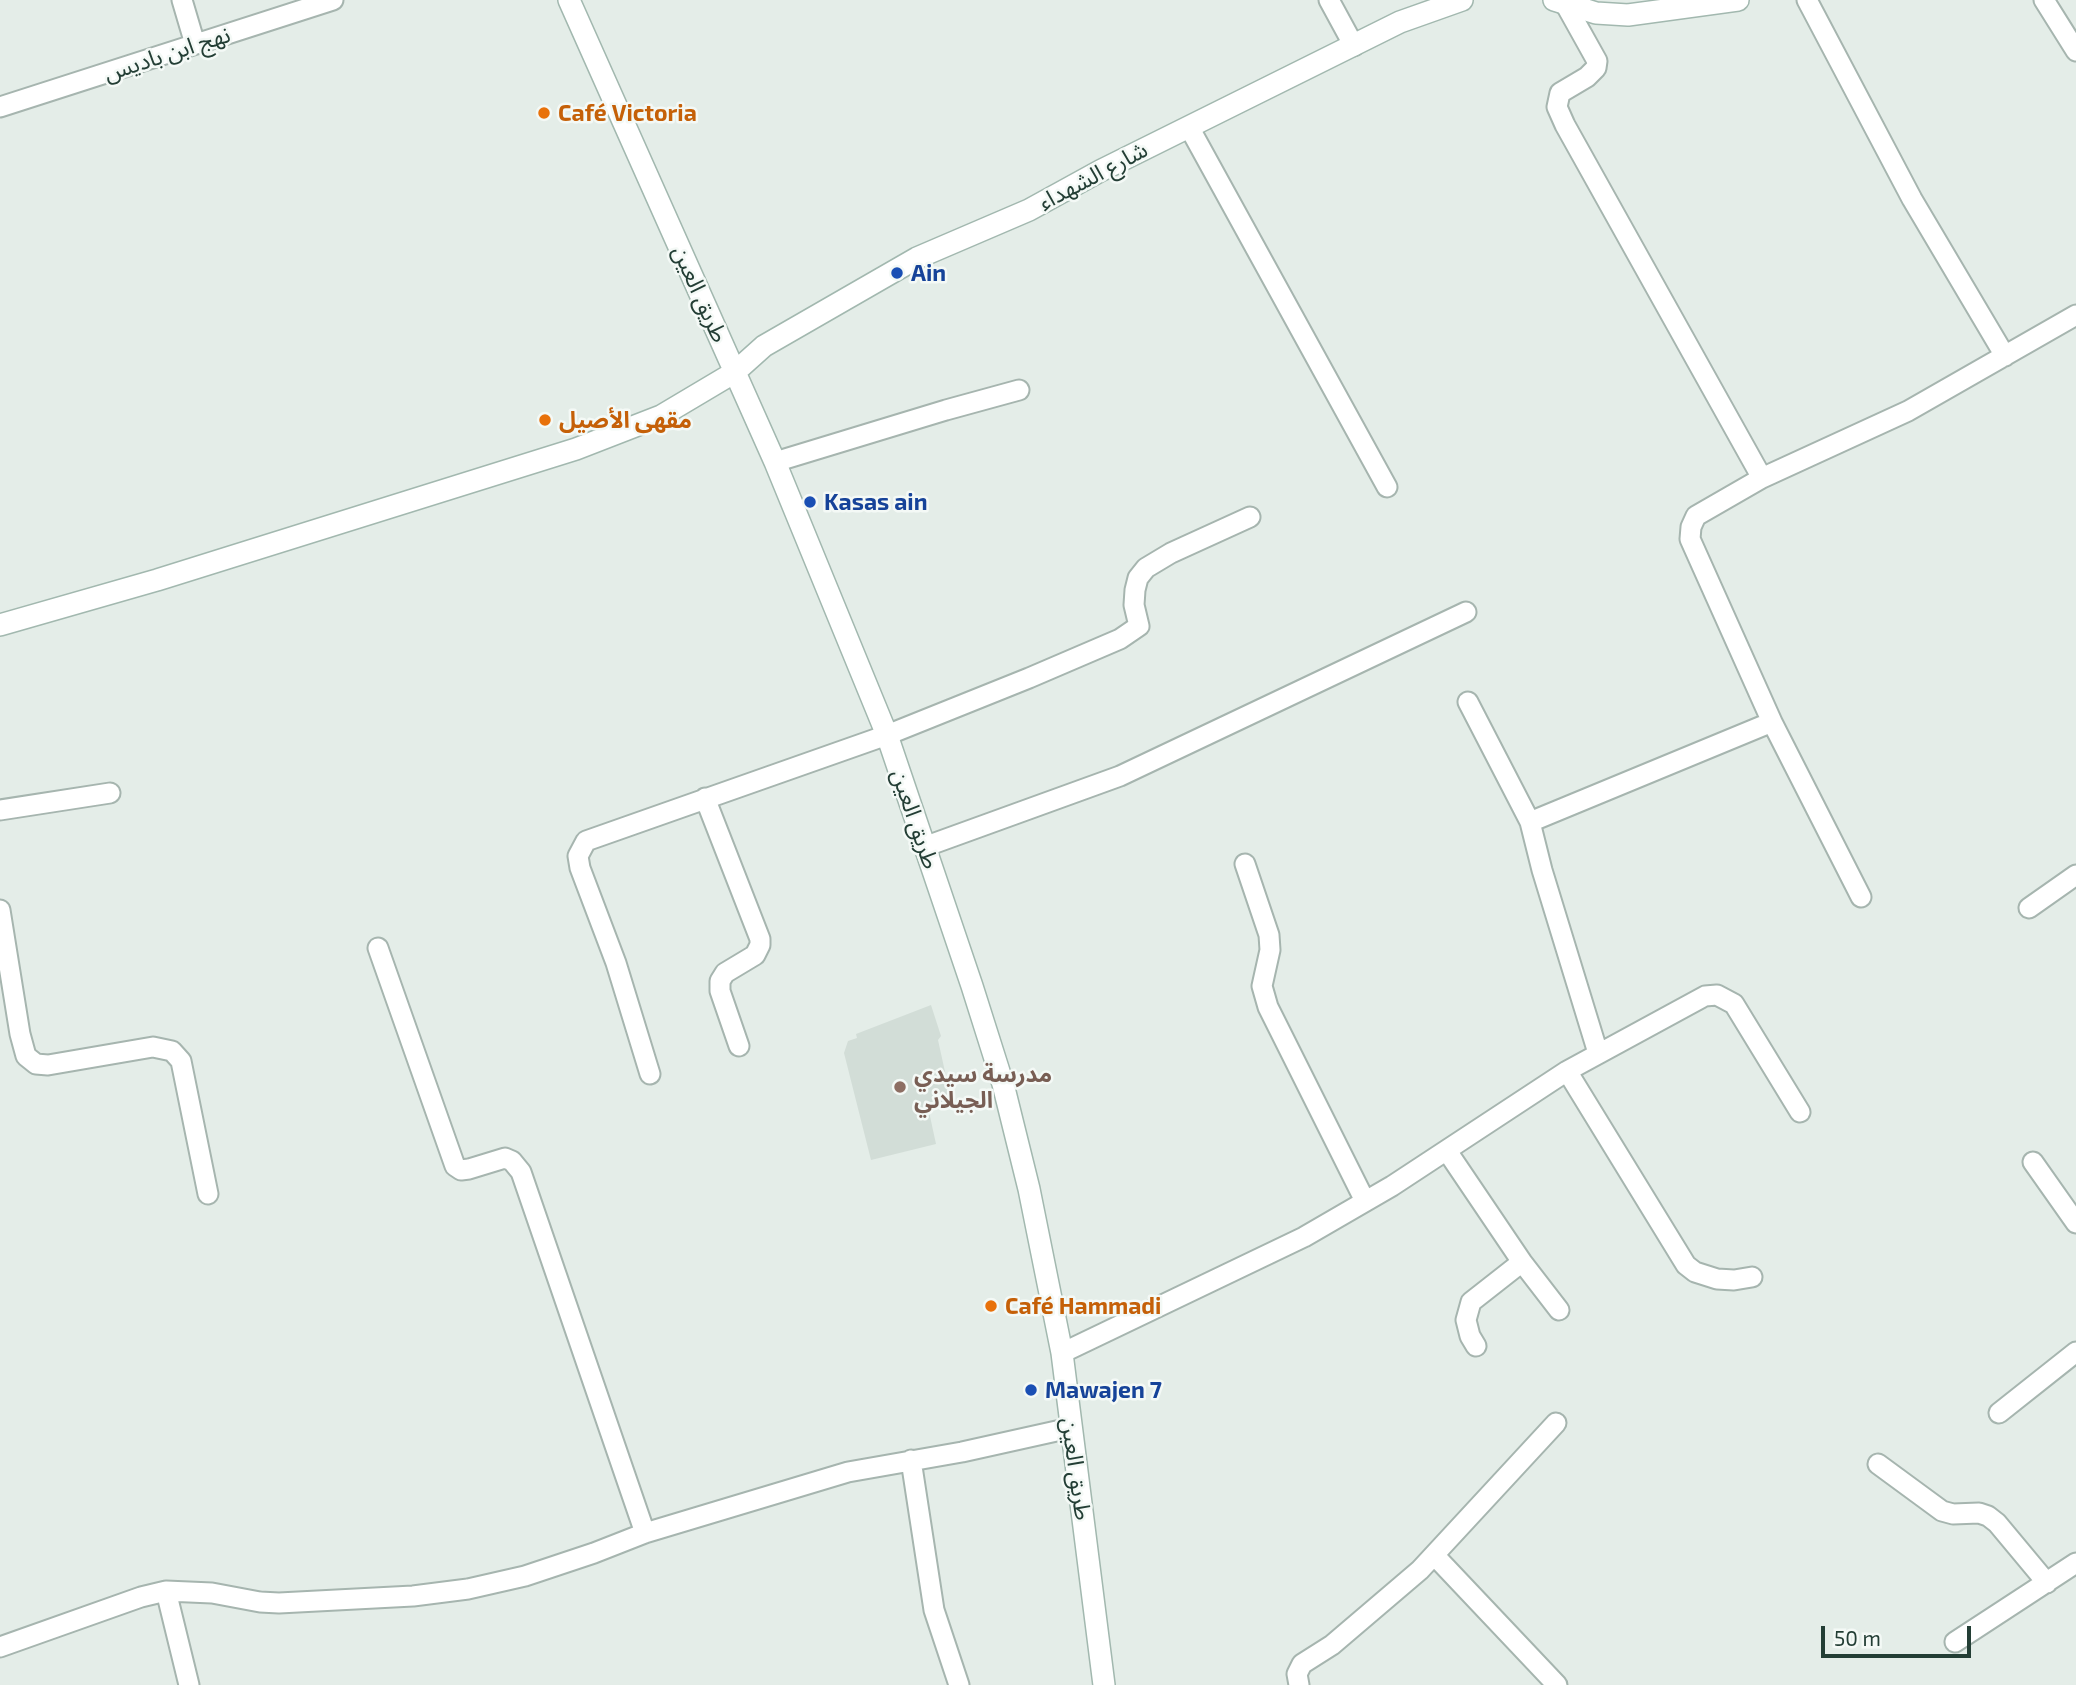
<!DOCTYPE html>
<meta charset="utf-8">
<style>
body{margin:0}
#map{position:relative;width:2076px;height:1685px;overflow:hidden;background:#e4ede8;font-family:"Exo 2",sans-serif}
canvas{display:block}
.scale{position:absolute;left:1821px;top:1626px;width:150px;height:32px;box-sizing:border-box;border:4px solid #233e35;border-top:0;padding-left:9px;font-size:21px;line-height:24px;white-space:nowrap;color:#233e35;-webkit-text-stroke:5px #f4f9f6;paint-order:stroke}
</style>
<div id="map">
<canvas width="2076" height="1685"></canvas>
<div class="scale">50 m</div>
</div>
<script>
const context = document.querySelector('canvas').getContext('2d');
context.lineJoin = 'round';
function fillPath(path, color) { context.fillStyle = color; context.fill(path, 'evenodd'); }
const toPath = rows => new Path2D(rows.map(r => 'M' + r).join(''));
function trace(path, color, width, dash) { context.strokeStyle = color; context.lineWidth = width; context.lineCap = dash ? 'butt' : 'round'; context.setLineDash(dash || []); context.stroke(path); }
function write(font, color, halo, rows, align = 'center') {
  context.font = font + ' "Exo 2","Noto Sans Arabic",sans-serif'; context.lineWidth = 5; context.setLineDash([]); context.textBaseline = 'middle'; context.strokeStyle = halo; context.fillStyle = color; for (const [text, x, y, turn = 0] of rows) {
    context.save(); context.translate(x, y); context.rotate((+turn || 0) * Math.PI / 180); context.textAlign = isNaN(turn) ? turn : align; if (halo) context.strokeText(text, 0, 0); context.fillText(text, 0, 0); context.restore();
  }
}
const built = toPath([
 [931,1005,941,1036,938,1040,951,1099,928,1107,936,1144,871,1160,844,1053,848,1041,857,1038,856,1034]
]);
const street = toPath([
 [182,0,195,44],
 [1329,0,1354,46],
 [1563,0,1597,61,1596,68,1587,77,1560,93,1557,107,1565,125,1762,478],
 [1807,0,1912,199,2005,356],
 [2044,0,2076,51],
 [0,107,333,0],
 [1189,127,1387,487],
 [775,462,946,410,1019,390],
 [1468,702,1530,822,1542,870,1598,1053],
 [1772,722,1861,897],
 [705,798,760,939,760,945,755,955,725,973,720,981,720,991,739,1046],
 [0,810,110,793],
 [1530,822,1772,722,1690,539,1691,527,1696,516,1762,478,1908,411,2076,315],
 [924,847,1120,776,1466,612],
 [1245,864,1269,935,1270,950,1262,986,1268,1007,1365,1201],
 [2029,908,2076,875],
 [0,910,20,1034,26,1056,36,1064,48,1065,153,1047,172,1051,181,1061,208,1194],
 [378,948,455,1166,461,1170,469,1169,505,1158,512,1161,521,1172,645,1533],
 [1567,1071,1686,1265,1695,1272,1717,1279,1734,1280,1752,1277],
 [650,1074,616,963,580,868,578,856,586,841,887,735,1029,678,1120,639,1139,626,1134,605,1135,590,1138,578,1146,568,1171,553,1250,517],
 [1447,1151,1522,1262,1559,1310],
 [2033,1162,2076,1223],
 [1476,1346,1470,1336,1466,1320,1471,1302,1522,1262],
 [1062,1353,1304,1237,1392,1186,1567,1071,1705,996,1717,995,1734,1004,1800,1112],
 [1999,1413,2076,1352],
 [911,1460,934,1610,959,1685],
 [1878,1464,1942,1511,1953,1514,1979,1513,1988,1516,1997,1523,2047,1583],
 [1435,1556,1557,1685],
 [166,1591,189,1685],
 [1955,1642,2076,1563],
 [0,1647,141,1597,166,1591,212,1593,260,1602,279,1603,413,1596,468,1589,525,1576,594,1553,645,1533,848,1472,962,1452,1070,1428],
 [1299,1685,1297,1674,1302,1664,1332,1645,1420,1570,1556,1423]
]);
const secondary = toPath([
 [569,0,775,462,887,735,972,986,1003,1084,1029,1189,1062,1353,1104,1685],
 [1554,0,1596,13,1628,15,1738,0],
 [0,625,157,580,576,449,661,416,735,372,764,346,917,258,1029,210,1100,171,1400,22,1462,0]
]);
const markers = [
 [544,113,7,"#e8710a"],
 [897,273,7,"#1a4fb4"],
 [545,420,7,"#e8710a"],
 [810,502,7,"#1a4fb4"],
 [900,1087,7,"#8d6e63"],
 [991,1306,7,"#e8710a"],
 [1031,1390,7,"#1a4fb4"]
];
const streetNames = [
 ["نهج ابن باديس",167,54,-18],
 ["شارع الشهداء",1093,176,-28],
 ["طريق العين",700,294,66],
 ["طريق العين",915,819,71],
 ["طريق العين",1076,1469,82]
];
const foodNames = [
 ["Café Victoria",558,113],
 ["مقهى الأصيل",559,420],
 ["Café Hammadi",1005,1306]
];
const transitNames = [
 ["Ain",911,273],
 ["Kasas ain",824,502],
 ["Mawajen 7",1045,1390]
];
const educationNames = [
 ["مدرسة سيدي",914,1074],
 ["الجيلاني",914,1100]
];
fillPath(built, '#d2ddd7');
trace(street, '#a6b5af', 23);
trace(secondary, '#a2b8af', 24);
trace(street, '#fff', 19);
trace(secondary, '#fff', 21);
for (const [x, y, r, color] of markers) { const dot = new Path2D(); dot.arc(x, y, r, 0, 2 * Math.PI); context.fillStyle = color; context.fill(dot); trace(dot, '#f4f9f6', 2.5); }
write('23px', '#233e35', '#f4f9f6', streetNames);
write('bold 23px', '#c56008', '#f4f9f6', foodNames, 'left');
write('bold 23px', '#164399', '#f4f9f6', transitNames, 'left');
write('bold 23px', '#785e54', '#f4f9f6', educationNames, 'left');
</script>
